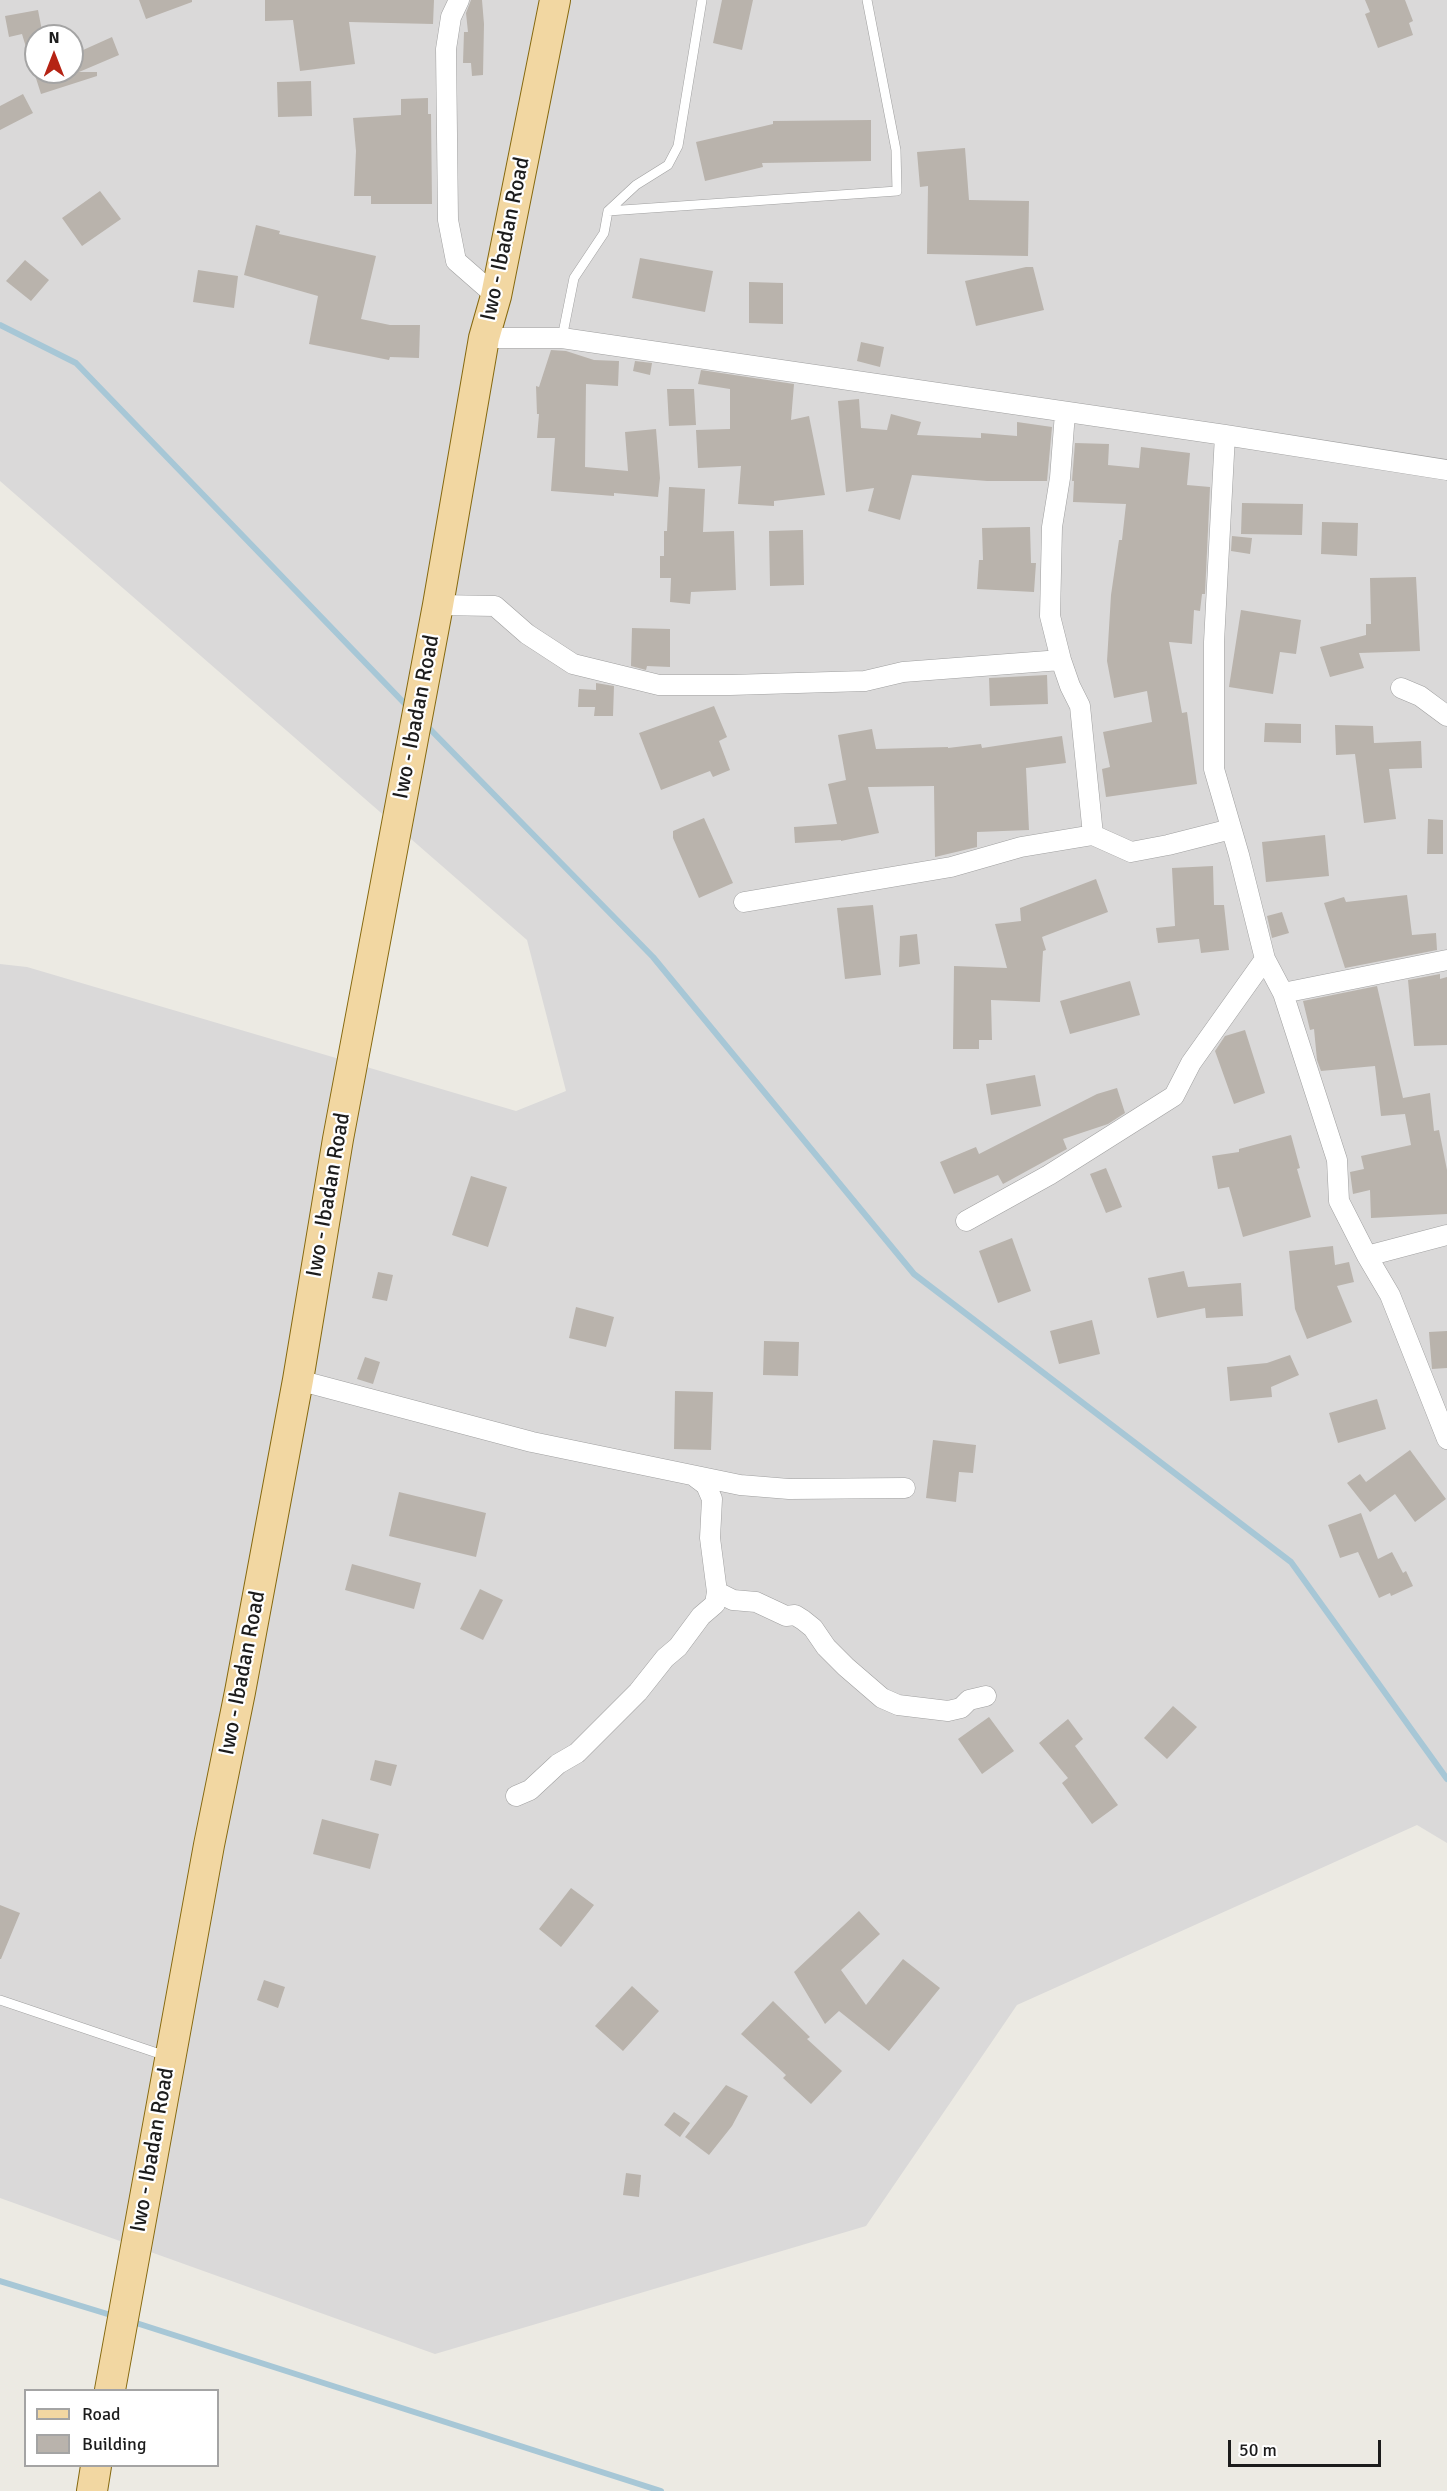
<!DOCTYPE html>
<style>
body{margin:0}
#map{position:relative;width:1447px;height:2491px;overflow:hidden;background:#eceae3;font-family:Signika,sans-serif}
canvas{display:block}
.legend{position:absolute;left:24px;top:2389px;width:195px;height:78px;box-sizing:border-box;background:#fff;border:2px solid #a4a4a4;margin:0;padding:8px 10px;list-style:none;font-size:18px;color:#1c1c1c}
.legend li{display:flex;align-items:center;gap:12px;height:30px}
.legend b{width:30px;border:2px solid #a4a4a4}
.north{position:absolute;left:24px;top:24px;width:60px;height:60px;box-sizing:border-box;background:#fff;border:2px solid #a4a4a4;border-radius:50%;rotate:0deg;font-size:16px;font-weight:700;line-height:24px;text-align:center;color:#1c1c1c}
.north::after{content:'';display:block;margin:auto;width:21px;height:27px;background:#b52314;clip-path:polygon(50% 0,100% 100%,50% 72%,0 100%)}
.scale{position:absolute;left:1228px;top:2440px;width:153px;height:27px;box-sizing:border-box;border:3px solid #1c1c1c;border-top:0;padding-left:8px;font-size:18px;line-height:21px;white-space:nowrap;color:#1c1c1c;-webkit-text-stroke:4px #fff;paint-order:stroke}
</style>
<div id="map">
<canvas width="1447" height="2491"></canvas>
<ul class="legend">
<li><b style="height:8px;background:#f2d7a2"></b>Road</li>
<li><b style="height:16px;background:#b9b3ac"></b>Building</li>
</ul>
<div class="north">N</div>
<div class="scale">50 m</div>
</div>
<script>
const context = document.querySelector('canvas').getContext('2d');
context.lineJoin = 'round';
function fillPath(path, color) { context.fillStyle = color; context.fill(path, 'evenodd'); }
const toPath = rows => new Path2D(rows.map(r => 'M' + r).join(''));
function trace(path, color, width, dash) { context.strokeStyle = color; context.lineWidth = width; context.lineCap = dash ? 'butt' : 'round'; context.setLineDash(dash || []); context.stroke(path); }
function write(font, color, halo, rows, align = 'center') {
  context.font = font + ' Signika,sans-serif'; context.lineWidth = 4.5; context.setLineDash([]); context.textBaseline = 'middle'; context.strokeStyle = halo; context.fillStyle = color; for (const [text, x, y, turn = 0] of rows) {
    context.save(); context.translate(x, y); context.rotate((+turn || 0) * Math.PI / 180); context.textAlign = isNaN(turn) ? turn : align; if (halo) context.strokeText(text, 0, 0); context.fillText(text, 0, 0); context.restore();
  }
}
const residential = toPath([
 [0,0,1447,0,1447,1843,1417,1825,1017,2005,866,2226,435,2354,0,2198,0,964,27,967,516,1111,566,1091,527,940,0,481],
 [36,36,72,36,72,72,36,72]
]);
const stream = toPath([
 [0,325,76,363,408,707],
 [426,725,653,957,914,1274,1291,1562,1447,1779],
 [0,2281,114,2316],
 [130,2321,661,2491]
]);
const building = toPath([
 [139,0,192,0,192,2,146,19],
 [265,0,434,0,433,24,349,22,355,64,300,71,293,20,265,21],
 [471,0,482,0,484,24,483,75,472,76,471,63,463,63,464,32,468,32,466,13],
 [722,0,753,0,742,50,713,43],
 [1365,0,1405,0,1413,21,1409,23,1413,35,1378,48,1365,14,1370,12],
 [38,10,43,36,36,36,36,66,32,67,22,34,9,37,5,16],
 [112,37,119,55,79,72,97,72,97,76,41,94,34,72,72,72,72,55],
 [311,81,312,116,278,117,277,82],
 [23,94,33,113,0,130,0,106],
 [428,98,428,114,431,114,432,204,371,204,371,196,354,196,356,151,353,118,401,115,401,99],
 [871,120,871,161,762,163,763,167,705,181,696,142,773,124,773,121],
 [965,148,969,200,1029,201,1028,256,927,254,928,186,920,187,917,152],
 [100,191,121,219,82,246,62,218],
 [256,225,280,231,279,234,376,256,361,319,390,325,420,325,419,358,390,357,389,360,309,344,318,296,244,275],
 [640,258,713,271,705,312,632,298],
 [25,260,49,280,31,301,6,281],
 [1026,267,1033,267,1044,310,976,326,965,281],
 [198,270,238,276,234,308,193,302],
 [749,282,783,283,783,324,749,323],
 [861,342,884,347,880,367,857,361],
 [551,350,566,351,594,360,619,361,618,386,586,384,585,467,628,471,625,432,656,429,660,478,658,497,614,493,614,496,551,491,555,438,537,438,539,414,537,414,536,386,539,387],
 [635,361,652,363,650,375,633,371],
 [701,370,794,384,791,420,809,416,825,495,774,501,774,506,738,504,741,466,698,468,696,430,730,429,730,389,698,384],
 [667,389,694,389,696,425,669,426],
 [859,399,861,428,887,430,891,414,921,422,917,435,981,438,981,433,1017,436,1017,422,1052,427,1047,481,987,481,912,475,900,520,868,511,874,488,846,492,838,401],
 [1075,443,1109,444,1108,465,1139,468,1141,447,1190,453,1187,485,1210,487,1205,594,1202,594,1200,611,1194,610,1192,644,1169,642,1182,713,1187,712,1197,784,1106,797,1102,769,1110,767,1103,732,1152,722,1147,691,1114,698,1107,661,1111,595,1119,540,1122,540,1126,504,1073,502,1074,481,1072,481],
 [669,487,705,489,703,532,734,531,736,590,691,592,690,604,670,602,671,578,660,578,660,556,664,556,664,531,667,531],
 [1242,503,1303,504,1302,535,1241,534],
 [1322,522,1358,523,1357,556,1321,554],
 [1030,527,1031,563,1036,563,1034,592,977,589,979,560,983,560,982,528],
 [803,530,804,585,770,586,769,531],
 [1232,536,1252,538,1250,554,1231,551],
 [1416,577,1420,651,1359,653,1364,668,1330,677,1320,647,1366,635,1366,624,1371,624,1370,578],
 [1241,610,1301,620,1296,654,1280,652,1273,694,1229,687],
 [632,628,670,629,670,667,647,666,646,670,631,666],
 [1047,675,1048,704,990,706,989,678],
 [596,683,614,686,613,716,594,716,595,707,578,707,579,689,596,690],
 [714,706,727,737,719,741,730,770,713,777,710,771,661,790,639,733],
 [1265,723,1301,724,1301,743,1264,742],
 [1335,725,1373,726,1374,743,1421,741,1422,768,1389,769,1396,819,1364,823,1355,754,1336,755],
 [872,729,876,749,948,747,948,748,981,744,982,748,1062,736,1066,763,1026,768,1029,830,977,832,977,847,935,857,934,786,868,787,879,833,841,841,841,840,795,843,794,827,837,824,828,784,846,780,838,735],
 [704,818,733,883,699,898,673,838,673,831],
 [1428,819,1443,820,1443,854,1427,854],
 [1325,835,1329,876,1266,882,1262,842],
 [1213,866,1214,905,1224,905,1229,950,1201,953,1199,939,1158,943,1156,928,1175,926,1172,868],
 [1096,879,1108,912,1042,937,1046,950,1043,951,1040,1002,991,1000,992,1040,979,1040,979,1049,953,1049,954,966,1007,968,995,924,1021,921,1020,908],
 [1407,895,1412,935,1436,933,1437,950,1345,968,1324,903,1344,897,1346,902],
 [873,905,881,975,845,979,837,908],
 [1282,912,1289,933,1272,938,1267,916],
 [917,934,920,964,899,967,900,936],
 [1440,974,1440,979,1447,977,1447,1045,1414,1046,1408,980],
 [1130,981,1140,1015,1070,1034,1060,1001],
 [1377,986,1403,1098,1430,1093,1434,1131,1439,1130,1447,1170,1447,1214,1371,1218,1370,1190,1353,1194,1350,1172,1364,1169,1361,1156,1411,1145,1405,1114,1381,1116,1375,1066,1321,1071,1317,1060,1314,1029,1310,1030,1303,1001],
 [1245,1030,1265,1093,1234,1104,1215,1051,1225,1036],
 [1035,1075,1041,1106,991,1115,986,1084],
 [1117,1088,1125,1113,1108,1124,1063,1139,1067,1149,1003,1184,998,1175,954,1194,940,1162,976,1147,979,1154,1097,1094],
 [1291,1135,1300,1168,1297,1169,1311,1217,1243,1237,1229,1187,1218,1189,1212,1156,1239,1152,1239,1149],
 [1106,1168,1122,1207,1106,1213,1090,1174],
 [471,1176,507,1187,488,1247,452,1235],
 [1012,1238,1031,1291,998,1303,979,1251],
 [1333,1246,1335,1265,1349,1262,1354,1282,1337,1286,1352,1322,1307,1339,1295,1309,1289,1251],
 [1184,1271,1188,1287,1241,1283,1243,1316,1206,1318,1205,1308,1157,1318,1148,1278],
 [378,1272,393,1275,387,1301,372,1298],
 [576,1307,614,1317,606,1347,569,1338],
 [1092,1320,1100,1354,1059,1364,1050,1331],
 [1447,1331,1447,1368,1432,1369,1429,1332],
 [764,1341,799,1342,798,1376,763,1375],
 [1290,1355,1299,1375,1271,1387,1272,1397,1230,1401,1227,1367,1267,1363],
 [365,1357,380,1362,373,1384,357,1379],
 [675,1391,713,1392,711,1450,674,1449],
 [1377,1399,1386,1429,1338,1443,1329,1413],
 [933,1440,976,1445,973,1473,959,1472,956,1502,926,1498],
 [1410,1450,1446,1499,1415,1522,1395,1494,1370,1512,1347,1483,1360,1474,1366,1482],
 [399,1492,486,1513,476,1557,389,1536],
 [1361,1513,1378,1559,1392,1552,1403,1573,1406,1571,1413,1586,1391,1596,1390,1593,1379,1598,1358,1552,1340,1558,1328,1525],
 [352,1564,421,1583,414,1609,345,1590],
 [480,1589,503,1600,483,1640,460,1629],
 [1173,1706,1197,1727,1167,1759,1144,1738],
 [989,1717,1014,1751,982,1774,958,1739],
 [1068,1719,1083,1739,1075,1746,1118,1805,1092,1824,1062,1783,1068,1778,1039,1743],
 [375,1760,397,1765,391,1786,370,1780],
 [322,1819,379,1834,370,1869,313,1854],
 [571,1888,594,1905,561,1947,539,1929],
 [0,1905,20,1913,1,1959,0,1959],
 [859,1911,880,1934,841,1970,866,2005,903,1959,940,1988,889,2051,839,2011,825,2024,794,1972],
 [264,1980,285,1987,278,2008,257,2000],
 [632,1986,659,2011,623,2051,595,2026],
 [773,2001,810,2037,807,2039,842,2071,811,2104,783,2078,786,2075,741,2034],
 [726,2085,748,2096,732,2126,709,2155,685,2137],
 [674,2112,690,2123,680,2137,664,2125],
 [626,2173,641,2175,639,2197,623,2195]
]);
const service = toPath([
 [608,211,897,191,896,150,867,0],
 [562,338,574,278,604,233,608,211,636,185,668,165,678,146,702,0],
 [0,2000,166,2056]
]);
const minor = toPath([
 [459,0,451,17,446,49,448,220,456,261,496,296],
 [484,338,562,338,1225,435,1447,470],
 [1065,413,1060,478,1052,527,1050,616,1061,660,1070,686,1080,706,1093,835],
 [1225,435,1214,642,1214,769,1239,855,1265,959,1283,993,1337,1160,1339,1201,1367,1256,1390,1295,1447,1439],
 [438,605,495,606,527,634,573,664,659,685,730,685,865,681,903,672,1061,660],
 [1401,688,1420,696,1447,716],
 [744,902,951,867,1021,847,1093,835,1131,852,1168,845,1231,829],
 [1283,993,1447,960],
 [966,1221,1049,1175,1174,1096,1191,1063,1265,959],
 [1367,1256,1447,1235],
 [298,1380,532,1442,740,1485,789,1489,905,1488],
 [694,1476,706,1485,712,1499,710,1538,717,1592,733,1600,756,1602,786,1616,795,1615,803,1620,813,1628,826,1647,846,1667,882,1698,898,1705,948,1711,961,1708,969,1700,986,1696],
 [516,1796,530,1790,558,1764,577,1753,638,1692,665,1658,678,1647,701,1616,715,1604,717,1592]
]);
const primary = toPath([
 [110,2390,209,1845,240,1692,298,1380,338,1139,438,605,484,338,496,296,555,0],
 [92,2491,96,2466]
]);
const streetNames = [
 ["Iwo - Ibadan Road",506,239,-78],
 ["Iwo - Ibadan Road",417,717,-79],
 ["Iwo - Ibadan Road",329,1195,-80],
 ["Iwo - Ibadan Road",243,1673,-79],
 ["Iwo - Ibadan Road",153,2150,-80]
];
fillPath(residential, '#dad9d9');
trace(stream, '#a7c7d6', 6);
fillPath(building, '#b9b3ac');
trace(service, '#a0a0a0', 10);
trace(minor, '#a0a0a0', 21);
trace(primary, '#86690f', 32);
trace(service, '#fff', 9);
trace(minor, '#fff', 20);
trace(primary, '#f2d7a2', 30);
write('22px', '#1c1c1c', '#fff', streetNames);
</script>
